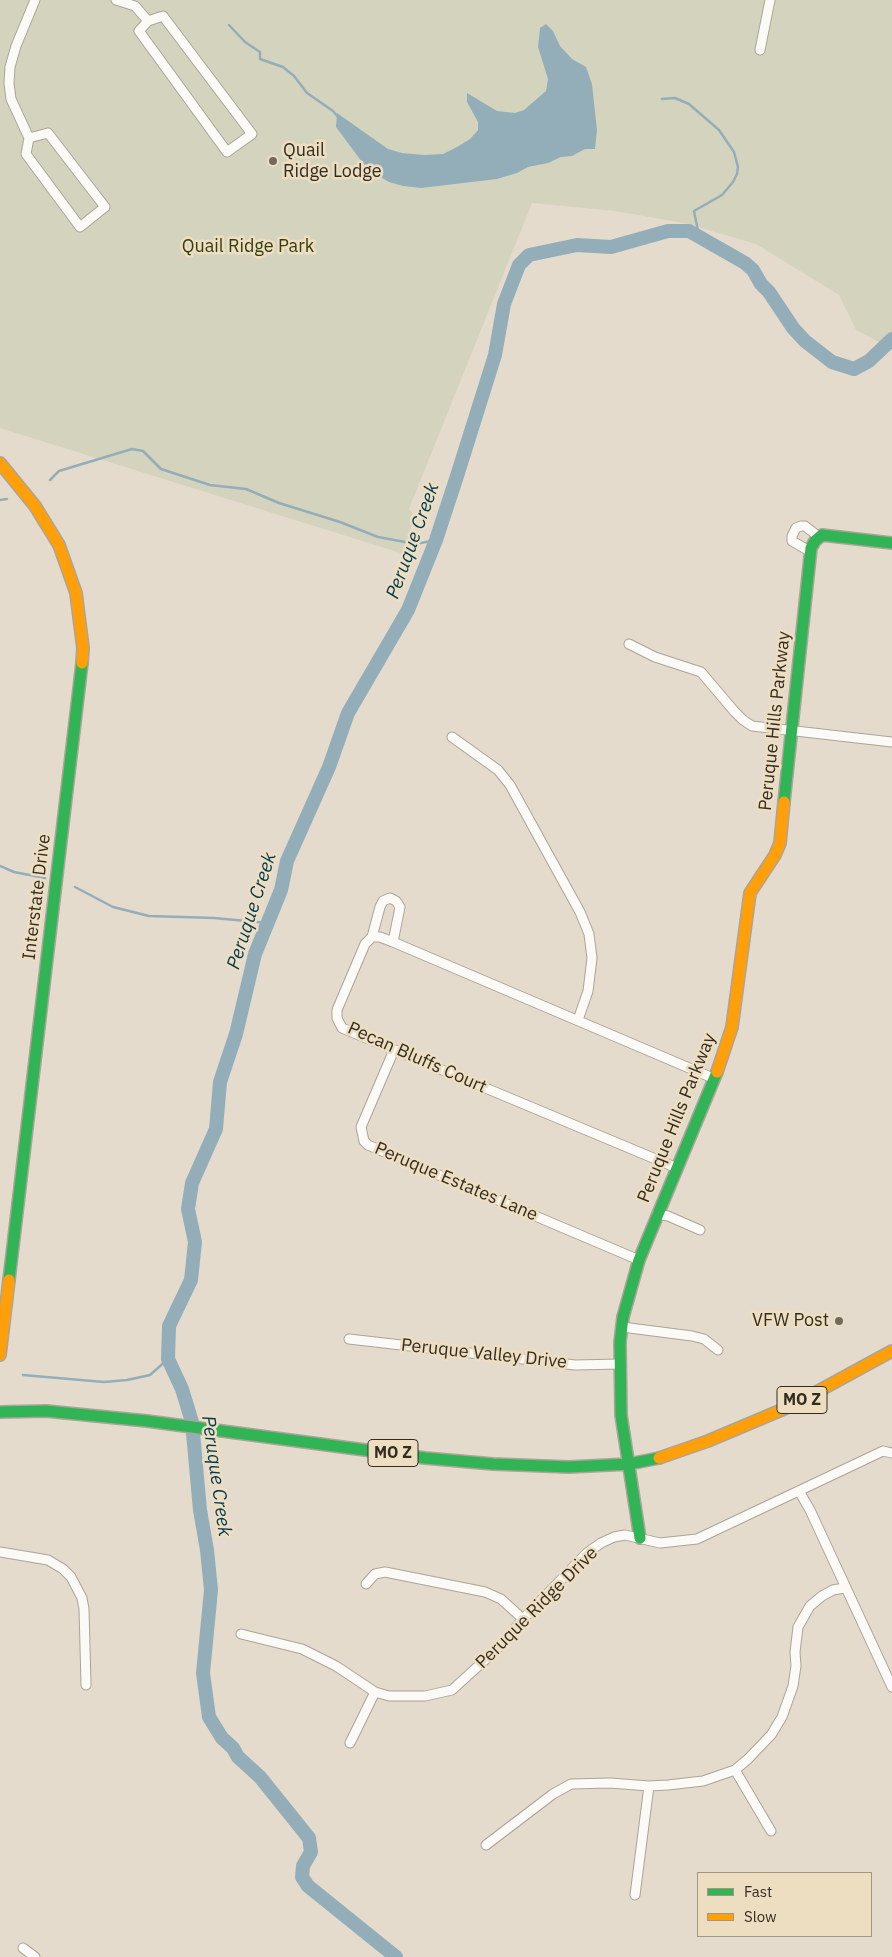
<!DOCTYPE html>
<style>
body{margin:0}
#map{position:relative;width:892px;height:1957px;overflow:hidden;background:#e4dbcc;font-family:"IBM Plex Sans",sans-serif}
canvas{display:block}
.legend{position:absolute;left:697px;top:1872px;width:175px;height:65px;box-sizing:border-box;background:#eedec1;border:1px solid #a39781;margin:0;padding:6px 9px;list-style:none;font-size:15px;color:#322c21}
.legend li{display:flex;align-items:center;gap:10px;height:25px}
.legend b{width:25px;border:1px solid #a39781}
</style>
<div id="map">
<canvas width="892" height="1957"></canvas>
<ul class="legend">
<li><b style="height:6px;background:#30b455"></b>Fast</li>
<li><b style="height:6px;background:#ff9f0a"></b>Slow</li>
</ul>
</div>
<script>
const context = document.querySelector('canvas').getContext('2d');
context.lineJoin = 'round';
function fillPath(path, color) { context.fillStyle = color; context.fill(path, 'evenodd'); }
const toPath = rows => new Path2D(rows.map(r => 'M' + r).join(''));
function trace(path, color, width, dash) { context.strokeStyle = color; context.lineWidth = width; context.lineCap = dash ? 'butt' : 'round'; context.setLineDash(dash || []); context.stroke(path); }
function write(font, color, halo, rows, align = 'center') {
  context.font = font + ' "IBM Plex Sans",sans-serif'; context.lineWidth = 5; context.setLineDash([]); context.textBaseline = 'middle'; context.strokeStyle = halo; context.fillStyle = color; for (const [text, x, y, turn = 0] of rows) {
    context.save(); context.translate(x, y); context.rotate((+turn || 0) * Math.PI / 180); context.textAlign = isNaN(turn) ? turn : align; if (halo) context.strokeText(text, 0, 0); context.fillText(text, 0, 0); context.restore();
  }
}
const green = toPath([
 [0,0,892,0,892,349,856,330,839,295,756,244,684,223,615,211,532,203,409,509,415,516,408,537,407,555,0,428]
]);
const water = toPath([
 [546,24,553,31,560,46,572,59,586,67,592,84,597,130,595,149,585,149,572,156,561,157,548,163,528,167,517,173,497,179,421,188,403,186,389,182,372,172,362,162,336,127,337,113,388,149,402,153,424,155,443,154,457,147,470,139,478,130,478,122,467,102,467,93,497,111,515,113,524,110,546,91,548,79,538,47,540,28]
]);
const stream = toPath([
 [229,25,245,42,260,52,260,59,283,67,294,76,307,93,333,111,338,117],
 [662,99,675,98,689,104,719,130,734,152,738,167,737,174,733,182,722,195,694,211,699,236],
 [50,480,59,471,132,449,143,451,161,469,210,485,246,489,279,503,340,522,378,537,416,544,436,540],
 [0,500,7,499],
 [0,866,14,872,45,878],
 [75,887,113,907,149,916,214,918,268,923],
 [23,1375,104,1382,127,1380,150,1375,168,1359]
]);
const river = toPath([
 [396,1957,308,1886,302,1877,303,1866,311,1852,309,1838,260,1777,238,1757,233,1748,222,1738,209,1717,203,1673,211,1590,207,1550,200,1510,192,1422,182,1389,168,1359,169,1326,191,1280,195,1242,188,1209,192,1183,216,1129,220,1082,236,1034,255,954,281,890,287,861,329,767,348,713,408,610,436,540,457,476,495,355,504,304,519,265,529,255,577,245,611,247,668,231,689,231,745,263,753,270,761,284,769,292,793,328,805,341,832,362,854,369,869,361,892,339]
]);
const street = toPath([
 [116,0,135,6,148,21],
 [163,16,252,134,227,152,139,31,148,21,163,16],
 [760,50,770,0],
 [48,133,105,207,80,227,26,154,29,138,48,133],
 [29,138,11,99,9,83,10,67,16,46,35,0],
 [811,552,792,541,792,536,796,528,801,526,805,526,819,537],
 [629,644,655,657,701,672,734,711,743,720,752,726,892,742],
 [452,737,498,770,510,785,580,912,589,934,592,958,588,991,578,1020],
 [372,937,380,907,383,901,390,898,396,901,400,907,393,942],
 [394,1050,361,1127,364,1141,368,1145,639,1260],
 [677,1168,342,1028,337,1018,337,1010,365,944,372,937,380,937,393,942,715,1079],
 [657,1214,668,1216,700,1230],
 [622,1327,692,1336,704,1339,718,1350],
 [349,1339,575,1365,620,1364],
 [799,1491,810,1510,892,1687],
 [0,1552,48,1560,63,1569,71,1577,82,1598,84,1609,86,1685],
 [366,1584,375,1574,385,1572,485,1592,501,1599,523,1619],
 [241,1634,302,1649,336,1666,375,1692,389,1696,425,1696,452,1690,497,1649,523,1619,587,1553,601,1543,614,1537,625,1535,660,1543,697,1539,883,1451,892,1453],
 [350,1743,375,1692],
 [735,1770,771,1831],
 [486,1845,553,1794,571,1784,610,1783,649,1786,668,1785,703,1781,735,1770,748,1759,771,1735,782,1717,793,1686,796,1666,795,1652,798,1627,810,1606,822,1596,833,1590,844,1588],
 [635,1895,649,1786],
 [23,1948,35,1957]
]);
const fast = toPath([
 [784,802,811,548,815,541,822,535,892,543],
 [9,1280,82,663],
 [0,1412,46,1411,147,1421,425,1458,493,1464,569,1467,629,1464,659,1458],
 [640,1538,621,1415,620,1342,623,1317,639,1260,717,1072]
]);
const slow = toPath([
 [0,463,35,506,59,545,76,593,83,648,82,663],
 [717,1072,732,1027,750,893,775,855,780,843,784,802],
 [0,1355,9,1280],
 [659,1458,708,1441,791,1406,892,1351]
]);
const markers = [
 [273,161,5,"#70695d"],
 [839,1321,5,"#70695d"]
];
const shields = [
 [802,1400,50],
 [393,1453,50]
];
const shieldNames = [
 ["MO Z",802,1400],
 ["MO Z",393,1453]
];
const poiNames = [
 ["Quail",283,151],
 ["Ridge Lodge",283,172],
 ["VFW Post",829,1321,"right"]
];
const parkNames = [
 ["Quail Ridge Park",248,247]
];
const streetNames = [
 ["Peruque Hills Parkway",775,721,-84],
 ["Interstate Drive",37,897,-83],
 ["Pecan Bluffs Court",417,1058,24],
 ["Peruque Hills Parkway",677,1118,-68],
 ["Peruque Estates Lane",456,1182,23],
 ["Peruque Valley Drive",484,1354,6],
 ["Peruque Ridge Drive",537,1608,-45]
];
const waterNames = [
 ["Peruque Creek",413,541,-70],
 ["Peruque Creek",252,911,-72],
 ["Peruque Creek",216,1476,82]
];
fillPath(green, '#d4d4be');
fillPath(water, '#94aeb9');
trace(stream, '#94aeb9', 2.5);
trace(river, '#94aeb9', 14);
trace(street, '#aba498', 11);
trace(fast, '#aba498', 14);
trace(slow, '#aba498', 14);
trace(street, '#fbfaf7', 9);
trace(fast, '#30b455', 11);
trace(slow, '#ff9f0a', 11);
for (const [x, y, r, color] of markers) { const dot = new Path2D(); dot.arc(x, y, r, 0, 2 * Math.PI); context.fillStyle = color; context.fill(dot); trace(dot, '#eedec1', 2); }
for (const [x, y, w] of shields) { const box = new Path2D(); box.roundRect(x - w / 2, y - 13.5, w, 27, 4); context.fillStyle = '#eedec1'; context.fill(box); trace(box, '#322c21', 1); }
write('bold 16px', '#322c21', null, shieldNames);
write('18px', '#322c21', '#eedec1', poiNames, 'left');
write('18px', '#333d0d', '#eedec1', parkNames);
write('18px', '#322c21', '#eedec1', streetNames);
write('italic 19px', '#003b53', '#eedec1', waterNames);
</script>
